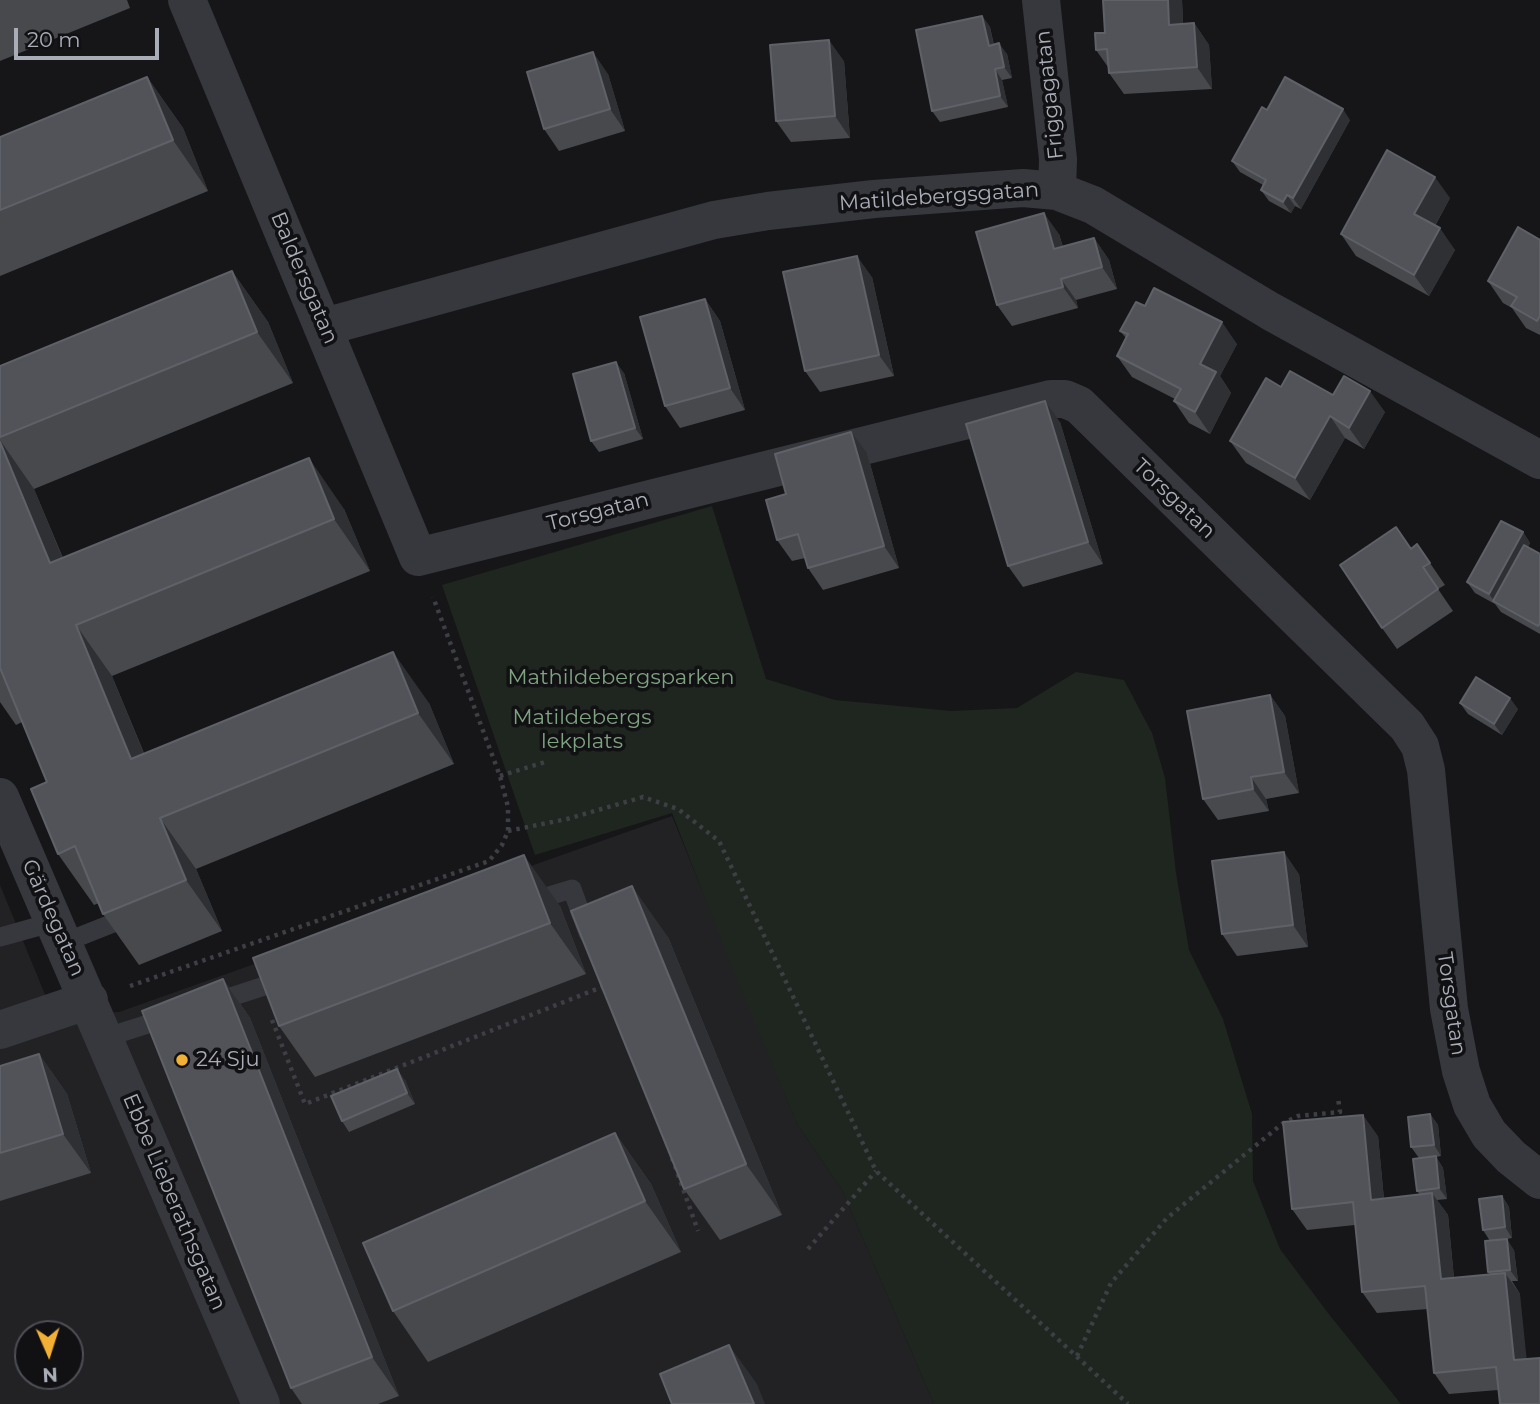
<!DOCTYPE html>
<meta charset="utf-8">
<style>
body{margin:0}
#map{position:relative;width:1540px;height:1404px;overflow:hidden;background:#161618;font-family:Montserrat,sans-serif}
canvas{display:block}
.north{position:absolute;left:14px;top:1320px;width:70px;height:70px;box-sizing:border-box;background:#111113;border:2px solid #4d4f55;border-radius:50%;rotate:177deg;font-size:19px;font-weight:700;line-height:28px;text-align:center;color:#a8adb8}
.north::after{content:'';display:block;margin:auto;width:24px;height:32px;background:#f2b134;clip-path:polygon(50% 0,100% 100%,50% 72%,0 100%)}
.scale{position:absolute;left:14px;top:28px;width:145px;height:32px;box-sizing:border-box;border:4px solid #a8adb8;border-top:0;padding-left:9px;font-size:21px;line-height:24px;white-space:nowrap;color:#a8adb8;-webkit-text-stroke:5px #111113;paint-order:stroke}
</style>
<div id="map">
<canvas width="1540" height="1404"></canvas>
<div class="north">N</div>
<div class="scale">20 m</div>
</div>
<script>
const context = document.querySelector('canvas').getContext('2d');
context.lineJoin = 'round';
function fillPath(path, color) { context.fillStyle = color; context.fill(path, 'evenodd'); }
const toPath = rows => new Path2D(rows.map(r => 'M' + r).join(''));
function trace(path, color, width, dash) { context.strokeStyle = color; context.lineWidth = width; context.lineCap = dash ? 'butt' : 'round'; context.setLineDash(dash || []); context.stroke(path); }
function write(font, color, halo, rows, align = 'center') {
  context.font = font + ' Montserrat,sans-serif'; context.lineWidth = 7; context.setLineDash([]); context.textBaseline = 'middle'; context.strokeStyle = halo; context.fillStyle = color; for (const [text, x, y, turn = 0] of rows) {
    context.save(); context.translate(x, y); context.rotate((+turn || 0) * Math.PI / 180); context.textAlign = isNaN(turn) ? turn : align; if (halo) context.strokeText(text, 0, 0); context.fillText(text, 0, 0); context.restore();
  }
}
const built = toPath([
 [672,816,797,1124,842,1190,934,1404,0,1404,0,885,53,1014,119,1012],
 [28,1334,70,1334,70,1376,28,1376]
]);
const green = toPath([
 [712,506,766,679,835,700,951,711,1017,708,1076,672,1124,680,1152,733,1165,778,1176,873,1189,950,1223,1019,1252,1114,1253,1181,1280,1249,1328,1313,1401,1404,934,1404,842,1190,797,1124,731,965,672,813,535,855,442,585]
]);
const path = toPath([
 [500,776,545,762],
 [508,831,567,819,643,797,678,809,719,841,876,1171,1128,1404],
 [130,986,489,861,502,845,508,831,508,807,500,776,433,597],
 [272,1020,305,1104,607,985],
 [672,1158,698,1231],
 [808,1249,876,1171],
 [1077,1356,1111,1283,1167,1218,1282,1124,1298,1116,1340,1112,1338,1098]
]);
const lane = toPath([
 [529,902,572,889,588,933],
 [0,937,54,922],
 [63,943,121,920],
 [212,1003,286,979],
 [104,1038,170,1017]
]);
const street = toPath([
 [187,0,418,557,1051,399,1065,399,1079,405,1407,726,1420,746,1426,770,1449,1009,1461,1071,1472,1105,1489,1134,1511,1157,1540,1180],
 [1041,0,1058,159,1057,191],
 [324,327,714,220,768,211,874,199,1023,188,1057,191,1093,205,1270,311,1540,460],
 [0,797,261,1404],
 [0,1030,89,1000]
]);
const wall = toPath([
 [0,0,127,0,130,8,0,61],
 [1182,0,1183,24,1194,23,1209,45,1212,89,1124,94,1109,73,1108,67,1096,50],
 [982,16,990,27,994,45,1007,54,1012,78,1002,80,1008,107,940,122,932,111],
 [844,61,850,138,791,142,776,121],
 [608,74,625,131,559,151,544,129],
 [147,77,183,128,208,191,0,276,0,137],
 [1267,110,1350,120,1301,209,1295,206,1291,213,1269,201,1261,190,1263,185,1240,172,1232,161],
 [1450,198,1435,226,1455,250,1429,296,1356,256,1341,234],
 [1059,234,1063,247,1094,238,1109,260,1117,289,1076,300,1078,308,1012,326,997,305],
 [1540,240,1540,335,1526,328,1512,308,1503,303,1488,281],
 [232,271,268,322,293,383,34,489,63,558,344,509,370,571,112,676,144,753,429,703,454,764,196,869,222,931,139,965,103,914,99,903,94,905,58,854,47,782,22,722,16,725,0,702,0,366],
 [872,277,894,376,820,392,805,371],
 [705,299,720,321,745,410,680,428,665,406],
 [1145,306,1237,344,1220,376,1231,393,1210,434,1189,423,1174,401,1175,399,1132,377,1117,356,1126,338,1120,331],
 [624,373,643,439,599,452,591,441],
 [1281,387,1333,395,1385,412,1364,449,1345,438,1310,500,1246,463,1230,441],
 [1060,422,1103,564,1023,587,1008,566],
 [867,453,899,568,823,590,808,568,805,558,792,561,777,540,786,494],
 [1523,532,1530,543,1528,547,1540,554,1540,634,1501,612,1495,604,1475,593,1467,582],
 [1417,544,1445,585,1438,589,1453,611,1397,649,1382,628,1411,548],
 [1270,695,1285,716,1299,793,1266,799,1269,811,1218,820,1203,799],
 [1460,703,1518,709,1502,735,1468,714],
 [1299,874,1308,947,1237,956,1222,934],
 [560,906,586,974,315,1077,279,1026],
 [668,937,782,1215,720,1240,684,1189],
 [223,979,250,1018,399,1396,378,1404,302,1404,291,1388],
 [39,1054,67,1094,91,1173,0,1201,0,1066],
 [405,1080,415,1104,349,1132,342,1121],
 [1430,1114,1438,1125,1441,1156,1436,1157,1443,1168,1447,1199,1437,1200,1448,1215,1454,1278,1489,1274,1488,1272,1490,1241,1483,1230,1502,1196,1509,1207,1512,1238,1501,1240,1514,1250,1518,1281,1512,1281,1520,1294,1498,1390,1449,1394,1434,1373,1428,1309,1377,1313,1362,1292,1355,1225,1307,1230,1292,1209,1378,1136,1384,1199,1420,1195,1417,1191,1419,1158,1411,1147],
 [615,1133,651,1184,681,1252,428,1362,393,1311]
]);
const shadedWall = toPath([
 [1168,0,1182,0,1184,47,1169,25],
 [982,16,990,27,996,57,989,46],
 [1194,23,1209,45,1212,89,1197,67],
 [829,40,844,61,850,138,835,116],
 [999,43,1007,54,1012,78,1004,67],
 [593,52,608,74,625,131,610,109],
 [995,69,1002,80,1008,107,1000,96],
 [147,77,183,128,208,191,173,140],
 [1343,109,1350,120,1301,209,1293,198],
 [1435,177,1450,198,1429,236,1414,214],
 [1287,195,1295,206,1291,213,1283,202],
 [1044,213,1059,234,1069,271,1054,249],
 [1440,228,1455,250,1429,296,1414,275],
 [1094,238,1109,260,1117,289,1102,267],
 [857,256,872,277,894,376,879,355],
 [232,271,268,322,293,383,257,332],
 [1061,279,1076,300,1078,308,1063,287],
 [705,299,720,321,745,410,730,388],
 [1222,322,1237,344,1220,376,1231,393,1210,434,1195,412,1200,364],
 [616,362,624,373,643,439,635,428],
 [1370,391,1385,412,1364,449,1349,428],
 [1045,401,1060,422,1103,564,1088,542],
 [1330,416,1345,438,1310,500,1295,478],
 [851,432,867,453,899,568,884,546],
 [0,440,34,489,86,615,50,563],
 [309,458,344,509,370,571,334,519],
 [1523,532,1530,543,1498,604,1495,602,1489,594],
 [76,625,112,676,167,810,131,759],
 [393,652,429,703,454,764,418,713],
 [1270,695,1285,716,1299,793,1284,772],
 [1510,698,1518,709,1502,735,1494,724],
 [1251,777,1266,799,1269,811,1253,789],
 [160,818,196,869,222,931,186,880],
 [1284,852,1299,874,1308,947,1293,925],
 [524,855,560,906,586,974,550,923],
 [632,886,668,937,782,1215,746,1164],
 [223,979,250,1018,399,1396,372,1357],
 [39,1054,67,1094,91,1173,63,1134],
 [397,1069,405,1080,415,1104,407,1093],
 [1430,1114,1438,1125,1441,1156,1434,1145],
 [1363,1115,1378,1136,1386,1221,1371,1200],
 [615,1133,651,1184,681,1252,645,1201],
 [1436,1156,1443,1168,1447,1199,1439,1188],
 [1432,1193,1448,1215,1456,1301,1441,1279],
 [1502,1196,1509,1207,1512,1238,1505,1227],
 [1507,1239,1514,1250,1518,1281,1510,1270],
 [1505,1273,1520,1294,1529,1382,1514,1360],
 [729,1345,757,1384,765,1404,754,1404]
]);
const building = toPath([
 [1103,0,1168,0,1169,25,1194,23,1197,67,1109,73,1107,49,1096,50,1095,33,1105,33,1103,0],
 [982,16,989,46,999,43,1004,67,995,69,1000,96,932,111,916,30,982,16],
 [829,40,835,116,776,121,770,45,829,40],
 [593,52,610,109,544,129,527,72,593,52],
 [147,77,173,140,0,210,0,137,147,77],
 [1285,77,1343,109,1293,198,1287,195,1283,202,1261,190,1266,180,1232,161,1262,107,1267,110,1285,77],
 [1387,150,1435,177,1414,214,1440,228,1414,275,1341,234,1387,150],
 [1044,213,1054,249,1094,238,1102,267,1061,279,1063,287,997,305,976,232,1044,213],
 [1518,227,1540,240,1540,316,1537,321,1511,306,1517,297,1488,281,1518,227],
 [857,256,879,355,805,371,783,272,857,256],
 [232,271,257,332,0,437,0,366,232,271],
 [1154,288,1222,322,1200,364,1216,372,1195,412,1174,401,1181,389,1117,356,1128,334,1120,331,1136,302,1145,306,1154,288],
 [705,299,730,388,665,406,640,317,705,299],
 [616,362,635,428,591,441,573,374,616,362],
 [1290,371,1333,395,1344,376,1370,391,1349,428,1330,416,1295,478,1230,441,1266,378,1281,387,1290,371],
 [1045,401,1088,542,1008,566,966,424,1045,401],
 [851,432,884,546,808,568,798,534,777,540,766,500,786,494,775,454,851,432],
 [0,442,50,563,309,458,334,519,76,625,131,759,393,652,418,713,160,818,186,880,103,914,75,846,58,854,31,789,47,782,0,668,0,442],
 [1501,521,1523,532,1489,594,1467,582,1501,521],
 [1396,527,1411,549,1417,544,1430,563,1423,567,1438,589,1382,628,1340,565,1396,527],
 [1524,545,1540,554,1540,623,1538,626,1493,601,1524,545],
 [1476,677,1510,698,1494,724,1460,703,1476,677],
 [1270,695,1284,772,1251,777,1253,789,1203,799,1187,711,1270,695],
 [1284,852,1293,925,1222,934,1212,861,1284,852],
 [524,855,550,923,279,1026,253,958,524,855],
 [632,886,746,1164,684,1189,571,911,632,886],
 [223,979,372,1357,291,1388,142,1011,223,979],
 [39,1054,63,1134,0,1153,0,1066,39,1054],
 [397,1069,407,1093,342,1121,331,1096,397,1069],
 [1430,1114,1434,1145,1411,1147,1408,1117,1430,1114],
 [1363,1115,1371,1200,1432,1193,1441,1279,1505,1273,1514,1360,1540,1358,1540,1404,1500,1404,1496,1367,1434,1373,1425,1286,1362,1292,1353,1202,1292,1209,1283,1122,1363,1115],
 [615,1133,645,1201,393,1311,363,1243,615,1133],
 [1436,1156,1439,1188,1417,1191,1413,1159,1436,1156],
 [1502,1196,1505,1227,1483,1230,1479,1199,1502,1196],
 [1507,1239,1510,1270,1488,1272,1485,1241,1507,1239],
 [729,1345,754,1404,672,1404,660,1374,729,1345]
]);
const markers = [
 [182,1060,7,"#f2b134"]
];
const streetNames = [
 ["Friggagatan",1050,95,-96],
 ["Matildebergsgatan",939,197,-4],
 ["Baldersgatan",304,278,67],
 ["Torsgatan",1174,499,44],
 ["Torsgatan",598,512,-14],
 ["Gärdegatan",53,918,66],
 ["Torsgatan",1451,1004,82],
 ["Ebbe Lieberathsgatan",174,1202,67]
];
const parkNames = [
 ["Mathildebergsparken",621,678],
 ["Matildebergs",582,718],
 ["lekplats",582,742]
];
const poiNames = [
 ["24 Sju",196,1060]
];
fillPath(built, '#222225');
fillPath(green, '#1e261f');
trace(path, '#3d3f44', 4.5, [3.5, 5]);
trace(lane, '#37383d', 19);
trace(street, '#37383d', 38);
fillPath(wall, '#47494d');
fillPath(shadedWall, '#2f3033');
fillPath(building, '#525359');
trace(building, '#5f6168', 2);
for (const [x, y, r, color] of markers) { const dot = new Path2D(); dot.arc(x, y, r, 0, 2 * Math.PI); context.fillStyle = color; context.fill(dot); trace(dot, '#111113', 2.5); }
write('21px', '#a8adb8', '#111113', streetNames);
write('21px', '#7fa381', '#111113', parkNames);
write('21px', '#a8adb8', '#111113', poiNames, 'left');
</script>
